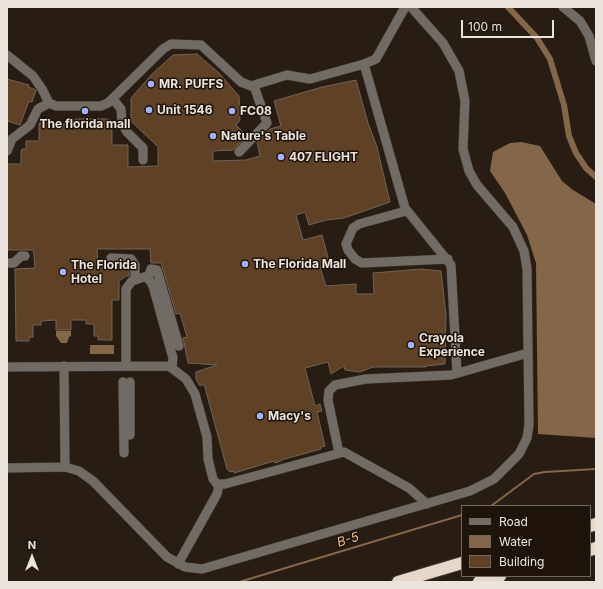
<!DOCTYPE html>
<style>
body{margin:0}
#map{position:relative;width:603px;height:589px;overflow:hidden;background:#281d13;font-family:Inter,sans-serif}
canvas{display:block}
.frame{position:absolute;inset:0;border:8px solid #ebe4dd;pointer-events:none}
.legend{position:absolute;left:461px;top:505px;width:130px;height:72px;box-sizing:border-box;background:#1e140a;border:1px solid #70675e;margin:0;padding:5px 7px;list-style:none;font-size:12px;color:#ebe4dd}
.legend li{display:flex;align-items:center;gap:8px;height:20px}
.legend b{width:20px;border:1px solid #70675e}
.north{position:absolute;left:12px;top:537px;width:40px;height:40px;-webkit-text-stroke:3px #1e140a;paint-order:stroke;rotate:0deg;font-size:11px;font-weight:700;line-height:16px;text-align:center;color:#ebe4dd}
.north::after{content:'';display:block;margin:auto;width:14px;height:18px;background:#ebe4dd;clip-path:polygon(50% 0,100% 100%,50% 72%,0 100%)}
.scale{position:absolute;left:461px;top:20px;width:93px;height:18px;box-sizing:border-box;border:2px solid #ebe4dd;border-top:0;padding-left:5px;font-size:12px;line-height:14px;white-space:nowrap;color:#ebe4dd;-webkit-text-stroke:3px #1e140a;paint-order:stroke}
</style>
<div id="map">
<canvas width="603" height="589"></canvas>
<div class="frame"></div>
<ul class="legend">
<li><b style="height:5px;background:#716b66"></b>Road</li>
<li><b style="height:11px;background:#846649"></b>Water</li>
<li><b style="height:11px;background:#5f4226"></b>Building</li>
</ul>
<div class="north">N</div>
<div class="scale">100 m</div>
</div>
<script>
const context = document.querySelector('canvas').getContext('2d');
context.lineJoin = 'round';
function fillPath(path, color) { context.fillStyle = color; context.fill(path, 'evenodd'); }
const toPath = rows => new Path2D(rows.map(r => 'M' + r).join(''));
function trace(path, color, width, dash) { context.strokeStyle = color; context.lineWidth = width; context.lineCap = dash ? 'butt' : 'round'; context.setLineDash(dash || []); context.stroke(path); }
function write(font, color, halo, rows, align = 'center') {
  context.font = font + ' Inter,sans-serif'; context.lineWidth = 3; context.setLineDash([]); context.textBaseline = 'middle'; context.strokeStyle = halo; context.fillStyle = color; for (const [text, x, y, turn = 0] of rows) {
    context.save(); context.translate(x, y); context.rotate((+turn || 0) * Math.PI / 180); context.textAlign = isNaN(turn) ? turn : align; if (halo) context.strokeText(text, 0, 0); context.fillText(text, 0, 0); context.restore();
  }
}
const water = toPath([
 [521,142,540,146,562,181,573,190,596,204,596,438,538,434,536,263,527,235,505,193,490,171,493,152,510,143],
 [56,331,71,331,71,336,69,337,67,343,61,343,56,336],
 [90,345,114,345,114,354,90,354]
]);
const stream = toPath([
 [491,506,534,474,545,472,596,469],
 [239,582,462,515]
]);
const canal = toPath([
 [508,7,537,38,550,59,564,105,569,136,576,153,586,168,596,177]
]);
const building = toPath([
 [197,54,219,73,239,96,240,120,236,125,247,136,233,150,213,151,213,161,246,160,260,156,257,142,270,129,281,126,274,101,322,87,356,80,368,123,377,147,390,202,344,218,326,220,309,225,305,212,296,215,303,240,322,235,330,265,320,267,326,286,356,284,356,294,374,294,373,273,421,269,441,271,446,315,445,364,426,366,426,367,373,367,360,372,345,370,344,366,331,374,328,362,305,368,315,406,320,404,322,411,317,412,325,446,321,447,321,449,281,460,281,461,275,463,274,461,234,473,234,471,230,472,227,469,204,384,200,386,196,379,196,372,217,365,188,363,183,338,187,337,180,313,176,314,161,263,151,263,150,249,97,249,98,263,128,265,129,267,129,276,126,276,119,281,119,300,112,300,112,340,98,340,98,336,94,336,94,324,86,324,86,320,71,320,71,330,56,330,56,320,41,321,41,325,33,325,33,337,29,337,29,341,16,341,15,269,35,268,34,256,33,250,7,250,7,164,21,164,21,151,22,149,26,149,26,141,39,141,39,123,66,124,74,133,75,119,109,119,109,122,112,122,112,145,128,145,128,167,158,166,158,147,131,121,131,98,153,73,173,55,197,54],
 [7,79,29,85,28,87,36,90,32,102,29,101,20,125,7,121,7,79]
]);
const minor = toPath([
 [405,7,376,59,364,64,405,208,451,265,457,373],
 [563,7,580,21,589,36,596,61],
 [7,55,33,76,42,89,49,103,56,106,101,106,108,103,163,49,171,44,201,45,241,82,251,86,287,75,310,79,364,64],
 [113,99,121,109,122,123,127,132,143,148,143,160],
 [7,151,12,139,30,125,38,109,49,103],
 [239,152,267,123,254,86],
 [406,211,359,224,353,228,346,244,348,250,355,259,362,263,448,259],
 [111,258,131,259,135,265,135,280],
 [7,263,14,263,21,256,25,256],
 [148,278,151,269,157,270,179,346],
 [64,366,65,467],
 [126,366,126,289,132,281,144,277,149,279,153,286,173,358,172,367],
 [7,367,169,366,186,379,195,394,207,437,208,459,213,479,217,484,225,484,344,452,409,488,427,504],
 [123,382,124,453],
 [130,382,130,435],
 [339,453,328,400,329,391,335,385,366,379,451,375,528,353],
 [7,468,65,467,79,471,93,481,167,557,185,567,202,569,470,491,494,479,519,454,527,438,529,425,527,269,524,251,513,227,477,185,469,171,463,149,465,101,459,71,443,43,411,7],
 [178,564,217,494,219,485]
]);
const highway = toPath([
 [590,526,596,524],
 [590,550,596,548],
 [398,582,462,563],
 [479,582,500,576]
]);
const markers = [
 [151,84,4,"#a3b2fd"],
 [149,110,4,"#a3b2fd"],
 [85,111,4,"#a3b2fd"],
 [232,111,4,"#a3b2fd"],
 [213,136,4,"#a3b2fd"],
 [281,157,4,"#a3b2fd"],
 [245,264,4,"#a3b2fd"],
 [63,272,4,"#a3b2fd"],
 [411,345,4,"#a3b2fd"],
 [260,416,4,"#a3b2fd"]
];
const poiNames = [
 ["MR. PUFFS",159,84],
 ["Unit 1546",157,110],
 ["FC08",240,111],
 ["The florida mall",85,124,"center"],
 ["Nature's Table",221,136],
 ["407 FLIGHT",289,157],
 ["The Florida Mall",253,264],
 ["The Florida",71,265],
 ["Hotel",71,279],
 ["Crayola",419,338],
 ["Experience",419,352],
 ["Macy's",268,416]
];
const waterNames = [
 ["B-5",348,540,-17]
];
fillPath(water, '#846649');
trace(stream, '#846649', 2);
trace(canal, '#846649', 6);
fillPath(building, '#5f4226');
trace(building, '#706458', 1);
trace(minor, '#43392f', 10);
trace(highway, '#43392f', 14);
trace(minor, '#716b66', 9);
trace(highway, '#e5d7ca', 12);
for (const [x, y, r, color] of markers) { const dot = new Path2D(); dot.arc(x, y, r, 0, 2 * Math.PI); context.fillStyle = color; context.fill(dot); trace(dot, '#1e140a', 1.5); }
write('bold 12px', '#ebe4dd', '#1e140a', poiNames, 'left');
write('italic 13px', '#eab786', '#1e140a', waterNames);
</script>
